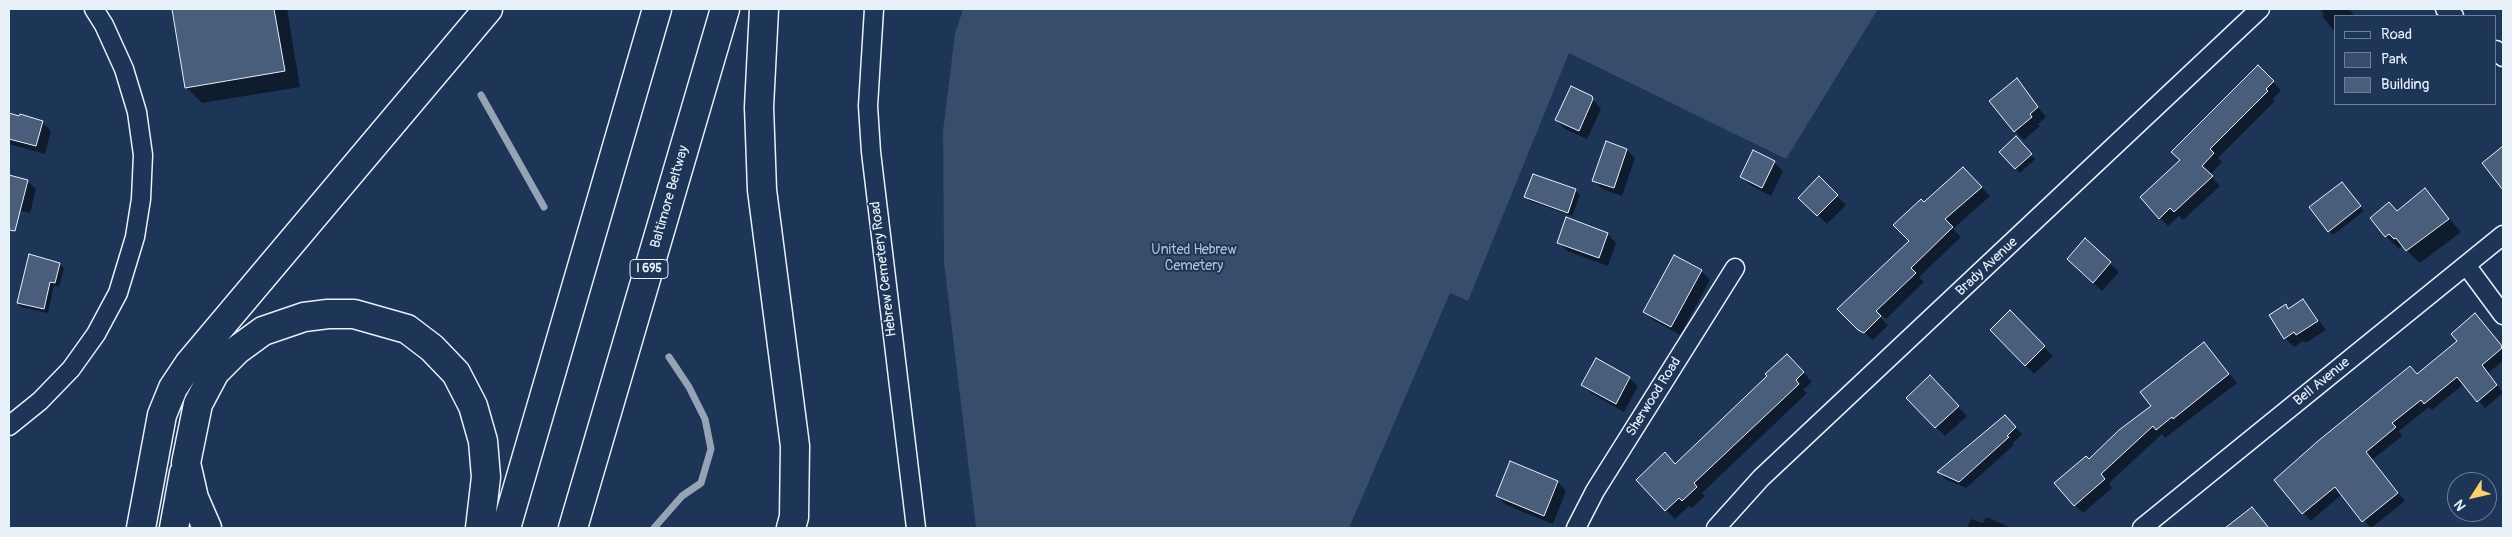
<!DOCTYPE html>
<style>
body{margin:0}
#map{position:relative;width:2512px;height:537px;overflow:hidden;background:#1d3557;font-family:Pangolin,sans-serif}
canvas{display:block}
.frame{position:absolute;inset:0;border:10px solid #e8f1f8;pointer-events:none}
.legend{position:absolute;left:2334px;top:15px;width:162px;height:90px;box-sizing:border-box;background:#1d3557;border:1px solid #6e8097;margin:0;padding:6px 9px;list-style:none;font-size:15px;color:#e8f1f8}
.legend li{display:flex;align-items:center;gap:10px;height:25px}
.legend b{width:25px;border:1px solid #6e8097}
.north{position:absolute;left:2447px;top:472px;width:50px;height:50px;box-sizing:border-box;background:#1d3557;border:1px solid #6e8097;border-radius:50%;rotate:235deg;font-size:14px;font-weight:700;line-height:20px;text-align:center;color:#e8f1f8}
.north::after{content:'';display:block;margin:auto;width:18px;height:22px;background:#ffd166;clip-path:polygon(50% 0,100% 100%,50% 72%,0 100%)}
</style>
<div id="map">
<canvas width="2512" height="537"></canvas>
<div class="frame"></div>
<ul class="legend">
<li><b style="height:6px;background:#1d3557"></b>Road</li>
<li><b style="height:14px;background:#374d6c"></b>Park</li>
<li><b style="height:14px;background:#495e7a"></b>Building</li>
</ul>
<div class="north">N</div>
</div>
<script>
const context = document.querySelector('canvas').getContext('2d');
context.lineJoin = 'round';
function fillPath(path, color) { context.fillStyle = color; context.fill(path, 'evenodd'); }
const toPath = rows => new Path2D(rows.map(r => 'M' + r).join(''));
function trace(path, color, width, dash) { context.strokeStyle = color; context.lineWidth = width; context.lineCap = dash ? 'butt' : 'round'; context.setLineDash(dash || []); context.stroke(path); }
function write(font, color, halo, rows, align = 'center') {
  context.font = font + ' Pangolin,sans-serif'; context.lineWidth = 4; context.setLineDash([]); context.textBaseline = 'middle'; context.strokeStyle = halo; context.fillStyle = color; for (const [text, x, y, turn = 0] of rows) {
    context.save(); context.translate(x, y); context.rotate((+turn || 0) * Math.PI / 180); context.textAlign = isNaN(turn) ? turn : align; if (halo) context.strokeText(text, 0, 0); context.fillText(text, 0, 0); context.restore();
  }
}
const green = toPath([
 [963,9,1878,9,1786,159,1569,53,1468,301,1450,293,1349,528,976,528,944,263,943,131,955,34]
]);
const shadow = toPath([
 [173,9,287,9,300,87,202,103,186,87],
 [2320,9,2349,9,2355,16,2336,16,2336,33,2322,16,2324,14],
 [2258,67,2281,90,2273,99,2275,101,2218,158,2222,162,2210,175,2220,186,2183,220,2179,216,2168,226,2160,218,2182,160],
 [2016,80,2046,117,2038,124,2040,126,2024,140,2015,131],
 [1591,97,1601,109,1587,139,1565,129,1556,120],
 [9,115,42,122,51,131,45,154,9,144],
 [2016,138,2035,159,2020,173,2001,152],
 [1627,150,1635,158,1622,196,1603,189,1594,181],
 [1774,162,1783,171,1771,196,1750,185,1741,177],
 [1963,168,1990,196,1953,229,1961,237,1919,277,1924,282,1886,319,1877,310,1875,312,1888,325,1873,340,1848,318,1911,241,1924,203],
 [9,175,27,181,36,189,30,213,9,208],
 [1819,178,1846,205,1827,224,1800,198],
 [2346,188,2364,211,2333,235,2329,231],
 [1575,190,1580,195,1572,216,1530,201,1526,197],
 [2424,190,2461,232,2420,263,2402,246,2399,249,2386,236,2398,212],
 [1608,234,1616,243,1608,266,1567,251,1558,242],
 [2085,240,2119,272,2102,291,2077,268],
 [30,256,60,264,64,268,59,287,54,285,48,313,21,307,17,302],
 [1701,271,1710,280,1680,335,1653,320,1645,312],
 [2303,300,2326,330,2306,343,2303,341,2294,347,2285,338,2285,306,2289,310],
 [2010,312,2053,356,2034,374,1991,330],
 [2475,315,2503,348,2503,361,2488,373,2503,393,2485,408,2464,384,2432,410,2429,407,2399,431,2402,436,2372,460,2405,501,2371,528,2342,494,2311,521,2275,481,2418,375,2459,342],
 [2204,344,2237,383,2165,438,2162,434,2109,483,2112,488,2083,513,2075,505,2089,461,2153,406],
 [1787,355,1812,382,1803,390,1807,393,1702,493,1705,496,1692,508,1689,506,1675,519,1666,510,1676,465,1769,376],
 [1629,378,1638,386,1624,412,1591,393,1582,384],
 [1938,386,1967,416,1945,436,1908,398],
 [2005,416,2022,434,2013,443,2014,445,1966,488,1945,479,1939,472],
 [1558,482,1566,491,1553,524,1506,505,1497,496],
 [2252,509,2270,528,2227,528],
 [1986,517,2007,526,2009,528,1967,528,1971,519,1983,523]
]);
const stream = toPath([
 [481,95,544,207],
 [654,528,682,496,701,483,711,449,705,419,689,387,669,357]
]);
const building = toPath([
 [172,9,274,9,285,71,185,88,172,9],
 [2258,65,2274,81,2266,89,2268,91,2210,149,2214,153,2202,166,2213,176,2174,212,2170,208,2159,219,2140,197,2180,160,2171,152,2258,65],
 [2017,78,2038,107,2030,114,2032,117,2014,132,1989,101,2017,78],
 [1571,86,1592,96,1593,99,1579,131,1555,120,1571,86],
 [9,113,19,116,20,114,43,121,36,146,9,139,9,113],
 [2016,136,2032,154,2015,169,1999,152,2016,136],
 [1606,141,1627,149,1614,188,1592,181,1606,141],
 [2503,146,2503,190,2482,163,2503,146],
 [1753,150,1775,161,1762,188,1740,177,1753,150],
 [1963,167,1982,187,1945,219,1953,227,1911,268,1916,273,1876,311,1881,316,1864,333,1858,330,1837,309,1909,241,1893,225,1921,199,1924,202,1963,167],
 [1533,174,1576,189,1568,213,1524,197,1533,174],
 [9,175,28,180,15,231,9,230,9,175],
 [1819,176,1838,195,1817,216,1798,198,1819,176],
 [2342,182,2361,206,2328,232,2309,207,2342,182],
 [2425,188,2449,219,2406,251,2396,238,2394,239,2389,234,2385,237,2370,218,2389,202,2397,211,2425,188],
 [1566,217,1608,233,1599,258,1557,243,1566,217],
 [2085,238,2111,262,2093,283,2067,259,2085,238],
 [29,254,60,263,55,283,50,282,44,309,17,303,29,254],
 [1674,255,1702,270,1671,327,1643,312,1674,255],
 [2303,299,2318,321,2296,335,2294,332,2284,339,2269,315,2286,304,2288,309,2303,299],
 [2010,310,2045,346,2025,366,1990,330,2010,310],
 [2475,313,2502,346,2501,349,2482,365,2497,385,2477,402,2457,377,2424,404,2421,400,2392,423,2396,427,2366,452,2398,493,2362,522,2335,487,2302,514,2274,480,2318,441,2410,366,2417,374,2457,341,2451,334,2475,313],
 [2204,342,2229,374,2173,419,2172,417,2156,430,2153,426,2101,474,2105,479,2074,506,2054,483,2086,456,2089,459,2119,430,2151,406,2140,392,2204,342],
 [1787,354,1804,372,1796,380,1799,384,1694,483,1697,487,1682,501,1679,498,1665,511,1636,480,1665,452,1675,464,1767,376,1765,374,1787,354],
 [1596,358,1630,377,1616,404,1581,385,1596,358],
 [1930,375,1959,406,1935,428,1906,398,1930,375],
 [2005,415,2016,427,2007,436,2009,437,1959,482,1937,472,2005,415],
 [1510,461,1558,481,1544,516,1496,496,1510,461],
 [2252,507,2269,528,2225,528,2252,507]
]);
const minor = toPath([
 [874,9,868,106,871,152,916,528],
 [2445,9,2454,16],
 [2496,50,2503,57],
 [2466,265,2503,315],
 [9,426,40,401,71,369,96,334,118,293,135,237,141,199,143,155,137,112,124,69,104,25,94,9],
 [1576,528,1595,491,1735,268],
 [1716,528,1761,478,2260,9],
 [2142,528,2503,235]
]);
const motorway = toPath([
 [764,9,759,107,762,190,795,446,794,517,791,528],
 [141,528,162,415,173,388,189,364,488,9],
 [174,528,184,473],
 [207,528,194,498,186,463,198,404,215,372,237,350,263,331,304,317,328,314,354,314,407,329,432,348,456,373,473,406,483,441,486,477,480,528],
 [506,528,657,9],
 [573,528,725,9]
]);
const shields = [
 [649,269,38]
];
const shieldNames = [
 ["I 695",649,269]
];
const streetNames = [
 ["Baltimore Beltway",670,197,-74],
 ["Brady Avenue",1987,267,-43],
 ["Hebrew Cemetery Road",884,269,-97],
 ["Bell Avenue",2322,382,-39],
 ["Sherwood Road",1654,397,-58]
];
const parkNames = [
 ["United Hebrew",1194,250],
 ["Cemetery",1194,266]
];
fillPath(green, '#374d6c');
fillPath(shadow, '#0007');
trace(stream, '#95a4b5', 7);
fillPath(building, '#495e7a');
trace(building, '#e8f1f8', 1);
trace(minor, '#e8f1f8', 21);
trace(motorway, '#e8f1f8', 31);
trace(minor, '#1d3557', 18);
trace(motorway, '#1d3557', 28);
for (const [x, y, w] of shields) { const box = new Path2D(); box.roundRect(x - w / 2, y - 9.5, w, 19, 4); context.fillStyle = '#1d3557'; context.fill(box); trace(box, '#e8f1f8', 1); }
write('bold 12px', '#e8f1f8', null, shieldNames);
write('14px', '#e8f1f8', '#1d3557', streetNames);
write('14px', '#b3c0ce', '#1d3557', parkNames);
</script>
